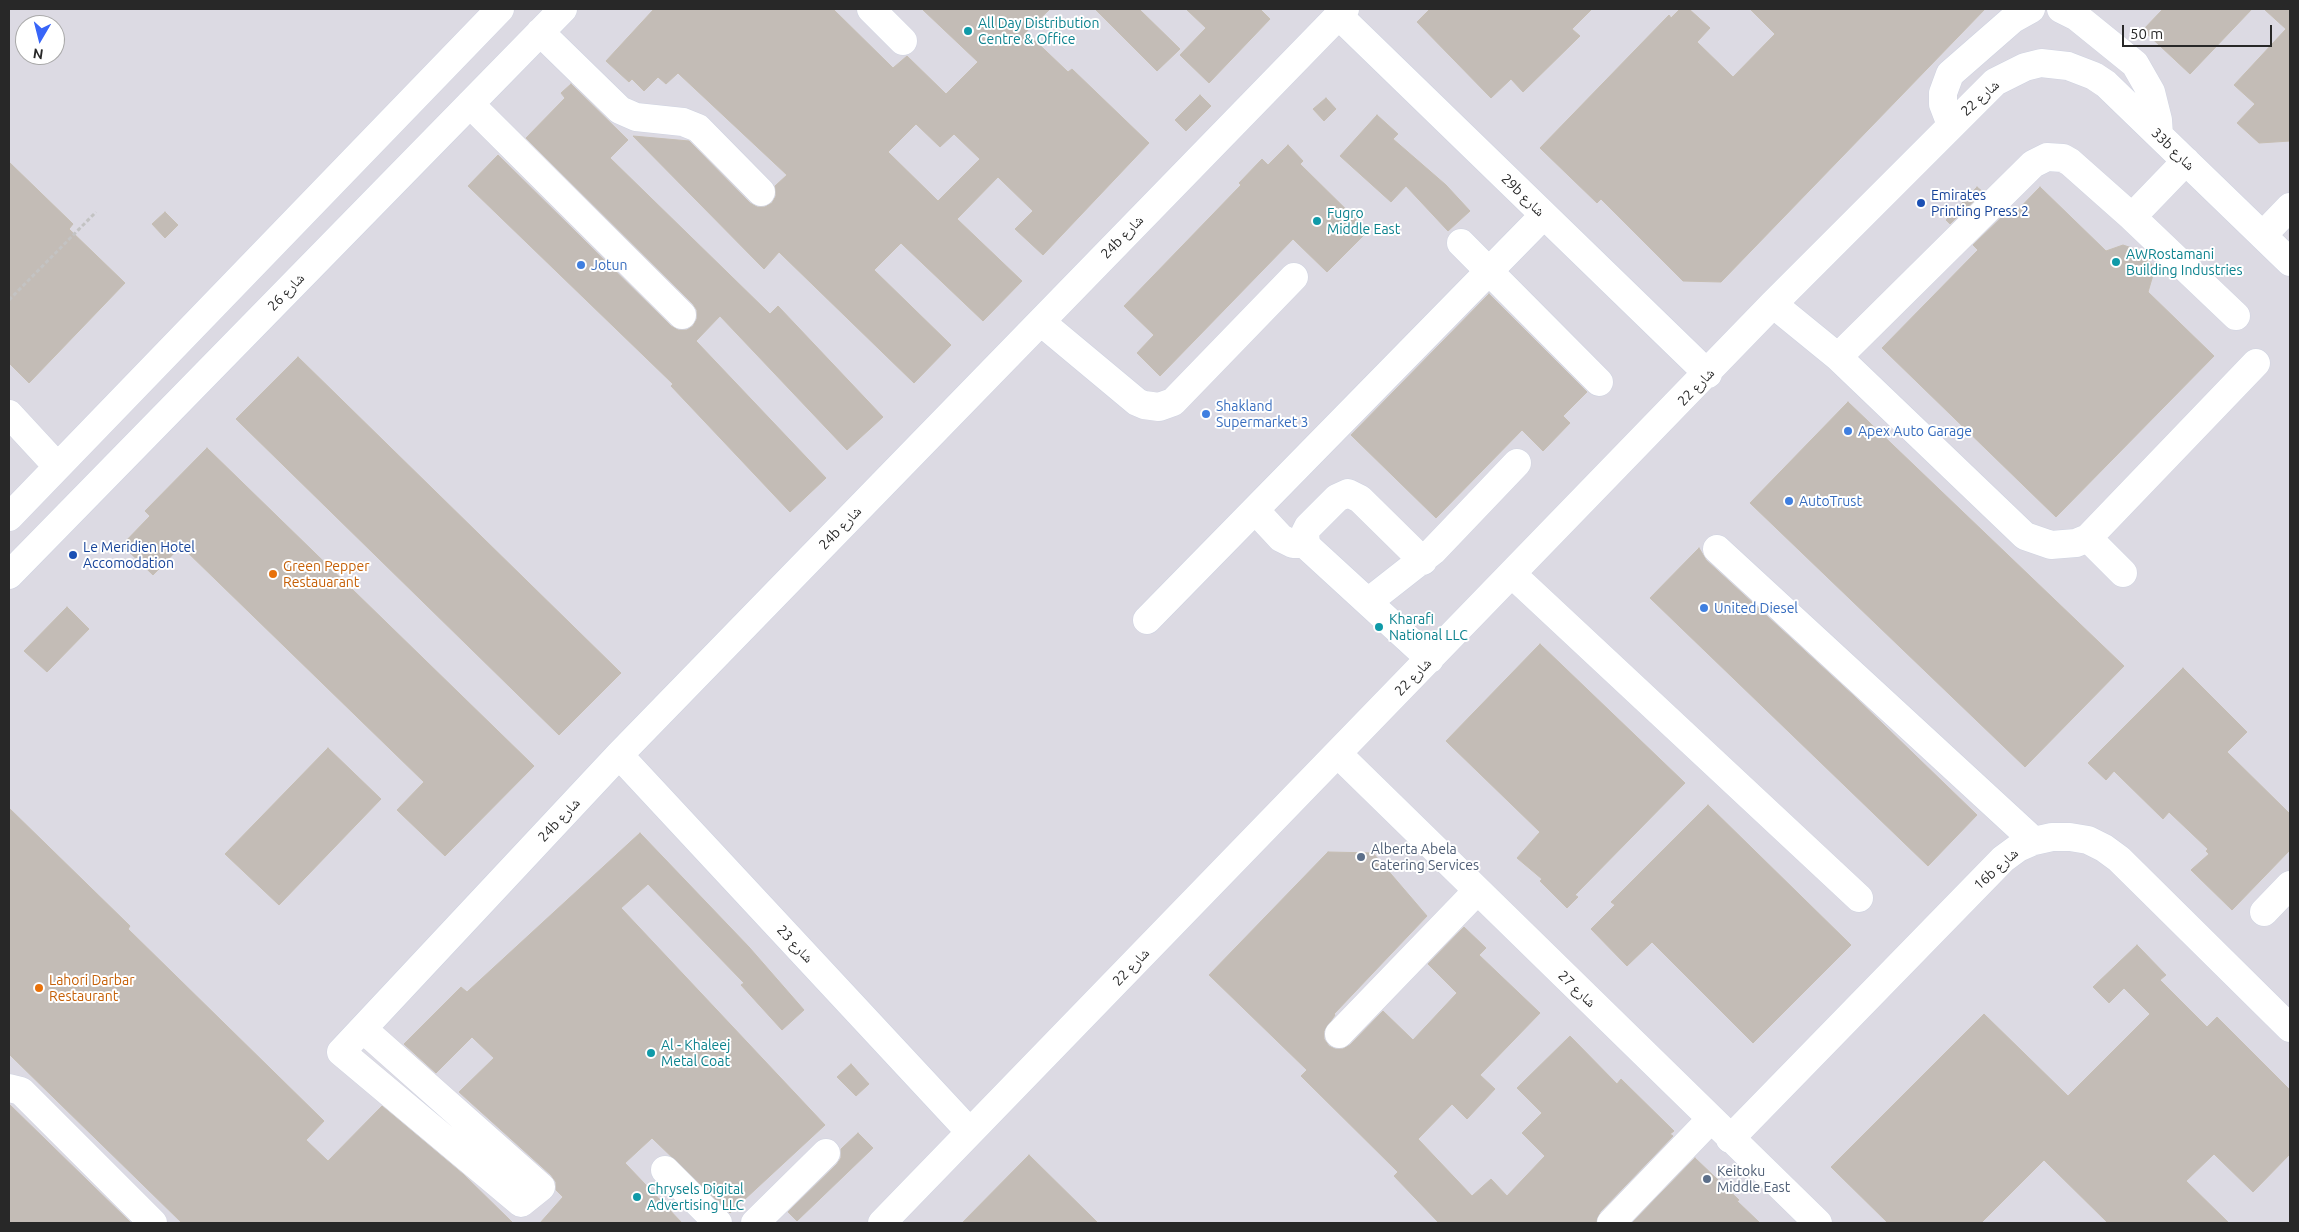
<!DOCTYPE html>
<meta charset="utf-8">
<style>
body{margin:0}
#map{position:relative;width:2299px;height:1232px;overflow:hidden;background:#ebe2d9;font-family:Ubuntu,sans-serif}
canvas{display:block}
.frame{position:absolute;inset:0;border:10px solid #282828;pointer-events:none}
.north{position:absolute;left:15px;top:15px;width:50px;height:50px;box-sizing:border-box;background:#fff;border:1px solid #a9a9a9;border-radius:50%;rotate:188deg;font-size:14px;font-weight:700;line-height:20px;text-align:center;color:#282828}
.north::after{content:'';display:block;margin:auto;width:18px;height:22px;background:#3865f8;clip-path:polygon(50% 0,100% 100%,50% 72%,0 100%)}
.scale{position:absolute;left:2122px;top:25px;width:150px;height:22px;box-sizing:border-box;border:2px solid #282828;border-top:0;padding-left:6px;font-size:15px;line-height:18px;white-space:nowrap;color:#282828;-webkit-text-stroke:4px #fff;paint-order:stroke}
</style>
<div id="map">
<canvas width="2299" height="1232"></canvas>
<div class="frame"></div>
<div class="north">N</div>
<div class="scale">50 m</div>
</div>
<script>
const context = document.querySelector('canvas').getContext('2d');
context.lineJoin = 'round';
function fillPath(path, color) { context.fillStyle = color; context.fill(path, 'evenodd'); }
const toPath = rows => new Path2D(rows.map(r => 'M' + r).join(''));
function trace(path, color, width, dash) { context.strokeStyle = color; context.lineWidth = width; context.lineCap = dash ? 'butt' : 'round'; context.setLineDash(dash || []); context.stroke(path); }
function write(font, color, halo, rows, align = 'center') {
  context.font = font + ' Ubuntu,"Noto Naskh Arabic",sans-serif'; context.lineWidth = 4; context.setLineDash([]); context.textBaseline = 'middle'; context.strokeStyle = halo; context.fillStyle = color; for (const [text, x, y, turn = 0] of rows) {
    context.save(); context.translate(x, y); context.rotate((+turn || 0) * Math.PI / 180); context.textAlign = isNaN(turn) ? turn : align; if (halo) context.strokeText(text, 0, 0); context.fillText(text, 0, 0); context.restore();
  }
}
const industrial = toPath([
 [9,9,2290,9,2290,1223,9,1223],
 [25,25,55,25,55,55,25,55]
]);
const building = toPath([
 [654,9,833,9,893,68,907,56,946,94,978,62,922,9,1050,9,1026,32,1068,72,1072,69,1149,143,1043,255,1015,229,1033,211,998,177,957,219,1022,281,983,321,901,243,874,270,951,345,914,383,779,252,764,269,633,136,689,141,750,203,757,207,765,207,772,203,776,196,775,186,787,175,678,73,666,84,658,77,644,91,632,79,629,82,606,61,654,9],
 [916,124,940,147,954,134,980,159,938,201,888,152,916,124],
 [1095,9,1139,9,1180,49,1157,71,1095,9],
 [1186,9,1260,9,1270,19,1209,83,1180,55,1206,28,1186,9],
 [1430,9,1592,9,1572,29,1580,36,1523,92,1511,79,1491,98,1417,22,1430,9],
 [1680,9,1689,9,1710,28,1697,42,1733,77,1775,34,1750,9,1985,9,1721,282,1683,281,1601,199,1597,203,1540,148,1669,15,1671,18,1680,9],
 [2163,9,2252,9,2190,74,2143,30,2163,9],
 [2264,9,2290,9,2290,141,2259,143,2237,123,2255,104,2234,85,2286,29,2264,9],
 [571,84,628,140,610,158,770,314,778,306,883,417,847,450,720,316,696,341,826,478,790,512,671,386,673,384,468,186,498,155,671,326,678,330,687,330,693,326,697,319,697,310,693,304,526,138,565,98,561,93,571,84],
 [1200,95,1211,106,1186,131,1175,120,1200,95],
 [1326,98,1336,109,1324,121,1313,109,1326,98],
 [1377,115,1398,134,1393,139,1446,185,1470,211,1448,231,1406,186,1391,202,1340,156,1377,115],
 [1288,145,1303,161,1300,164,1368,231,1327,272,1293,239,1160,376,1137,353,1154,335,1124,306,1241,185,1239,183,1262,159,1268,165,1288,145],
 [9,162,73,224,69,229,125,283,29,383,9,363,9,162],
 [1977,187,1983,192,1950,224,1946,220,1977,187],
 [2040,187,2106,251,2123,245,2141,251,2152,265,2153,275,2148,292,2214,356,2056,517,1882,348,1978,250,1973,245,2006,213,2010,218,2040,187],
 [165,212,178,225,165,238,152,224,165,212],
 [1489,294,1587,392,1563,416,1570,423,1543,451,1522,430,1436,518,1351,435,1489,294],
 [298,357,621,673,559,735,236,419,298,357],
 [1848,402,2124,666,2025,767,1750,503,1848,402],
 [207,448,534,766,445,856,397,810,424,782,181,546,153,575,122,545,150,516,145,511,207,448],
 [1699,548,1706,560,1855,697,1977,815,1928,866,1650,598,1699,548],
 [67,607,89,629,47,672,24,651,67,607],
 [1540,644,1685,783,1575,895,1578,897,1567,908,1540,881,1542,879,1517,858,1540,832,1446,741,1540,644],
 [2183,668,2247,732,2227,752,2290,814,2290,850,2232,910,2191,870,2209,854,2206,851,2208,849,2169,812,2163,819,2114,771,2106,780,2088,763,2183,668],
 [328,748,381,799,279,905,225,854,328,748],
 [1708,805,1851,945,1753,1043,1652,942,1627,966,1591,929,1615,905,1611,902,1708,805],
 [9,808,130,926,128,929,324,1121,306,1140,328,1161,382,1106,464,1175,513,1223,182,1223,9,1054,9,808],
 [640,833,749,947,804,1010,782,1030,741,985,744,983,648,884,621,908,825,1125,730,1213,652,1138,625,1163,682,1223,540,1223,563,1197,556,1190,556,1182,551,1175,459,1092,494,1058,472,1037,436,1073,404,1044,461,987,467,992,640,833],
 [1328,852,1373,853,1427,916,1334,1014,1335,1015,1324,1031,1324,1039,1329,1046,1335,1049,1343,1049,1350,1045,1383,1011,1413,1040,1457,993,1428,964,1464,927,1486,948,1479,955,1540,1013,1480,1075,1495,1089,1467,1119,1452,1104,1418,1139,1472,1196,1491,1179,1507,1196,1545,1156,1522,1133,1542,1113,1517,1088,1570,1036,1617,1084,1621,1079,1674,1131,1670,1134,1673,1136,1600,1212,1596,1223,1439,1223,1394,1176,1398,1172,1301,1076,1307,1070,1209,975,1328,852],
 [2137,945,2166,975,2160,980,2207,1027,2217,1017,2290,1090,2290,1154,2253,1192,2214,1154,2186,1181,2229,1223,2108,1223,2044,1160,1981,1223,1888,1223,1831,1167,1984,1014,2068,1096,2150,1014,2124,988,2109,1003,2093,987,2137,945],
 [851,1064,869,1084,856,1096,837,1077,851,1064],
 [9,1104,131,1223,9,1223,9,1104],
 [858,1133,873,1148,797,1221,788,1212,837,1164,841,1158,841,1149,858,1133],
 [1029,1155,1098,1223,962,1223,1029,1155],
 [1695,1158,1739,1200,1737,1201,1760,1223,1632,1223,1695,1158]
]);
const path = toPath([
 [9,300,96,212]
]);
const minor = toPath([
 [871,9,903,41],
 [2061,9,2077,17,2135,64,2151,92,2158,120,2159,135],
 [1338,15,1708,374],
 [540,32,620,110,636,117,683,122,698,128,761,192],
 [470,104,682,315],
 [1951,125,1943,104,1943,93,1950,74,2013,19,2031,9],
 [2132,217,2186,161],
 [2263,235,2290,207],
 [1461,243,1599,382],
 [1773,304,1838,357,2025,536,2051,545,2076,543,2088,538,2256,363],
 [1041,322,1137,402,1144,405,1159,407,1173,402,1294,277],
 [1838,357,2033,164,2047,157,2063,158,2070,162,2132,217,2236,316],
 [9,414,57,466],
 [1255,510,1281,538,1293,544,1306,544],
 [9,517,500,9],
 [2088,538,2123,573],
 [1717,549,2034,841],
 [1423,561,1360,499,1348,493,1337,498,1308,527,1305,533,1306,544,1310,549,1430,659],
 [9,575,563,9],
 [1513,575,1859,898],
 [1368,602,1433,551,1517,463],
 [1147,620,1544,215],
 [1338,754,1818,1223],
 [619,755,970,1132],
 [2264,912,2290,885],
 [363,1029,541,1187,521,1203,341,1052,619,755,1345,9],
 [1339,1034,1477,891],
 [9,1088,21,1091,153,1223],
 [1730,1139,2003,859,2018,848,2034,841,2052,837,2070,837,2088,840,2104,848,2119,859,2290,1028],
 [665,1170,718,1223],
 [755,1223,826,1153],
 [882,1223,1773,304,1995,82,2025,67,2041,63,2068,66,2094,76,2106,84,2290,262],
 [1611,1223,1710,1120]
]);
const markers = [
 [968,31,5,"#0f9aa8"],
 [1921,203,5,"#1a4fb4"],
 [1317,221,5,"#0f9aa8"],
 [2116,262,5,"#0f9aa8"],
 [581,265,5,"#3f7fe0"],
 [1206,414,5,"#3f7fe0"],
 [1848,431,5,"#3f7fe0"],
 [1789,501,5,"#3f7fe0"],
 [73,555,5,"#1a4fb4"],
 [273,574,5,"#e8710a"],
 [1704,608,5,"#3f7fe0"],
 [1379,627,5,"#0f9aa8"],
 [1361,857,5,"#5c6f8a"],
 [39,988,5,"#e8710a"],
 [651,1053,5,"#0f9aa8"],
 [1707,1179,5,"#5c6f8a"],
 [637,1197,5,"#0f9aa8"]
];
const cultureNames = [
 ["All Day Distribution",978,23],
 ["Centre & Office",978,39],
 ["Fugro",1327,213],
 ["Middle East",1327,229],
 ["AWRostamani",2126,254],
 ["Building Industries",2126,270],
 ["Kharafi",1389,619],
 ["National LLC",1389,635],
 ["Al - Khaleej",661,1045],
 ["Metal Coat",661,1061],
 ["Chrysels Digital",647,1189],
 ["Advertising LLC",647,1205]
];
const streetNames = [
 ["شارع 22",1980,98,-42],
 ["33b شارع",2173,149,44],
 ["29b شارع",1523,195,44],
 ["24b شارع",1122,237,-46],
 ["شارع 26",286,292,-46],
 ["شارع 22",1696,387,-46],
 ["24b شارع",840,528,-46],
 ["شارع 22",1413,677,-46],
 ["24b شارع",559,820,-47],
 ["16b شارع",1996,869,-42],
 ["شارع 23",795,944,47],
 ["شارع 22",1131,967,-46],
 ["شارع 27",1577,989,44]
];
const transitNames = [
 ["Emirates",1931,195],
 ["Printing Press 2",1931,211],
 ["Le Meridien Hotel",83,547],
 ["Accomodation",83,563]
];
const shopNames = [
 ["Jotun",591,265],
 ["Shakland",1216,406],
 ["Supermarket 3",1216,422],
 ["Apex Auto Garage",1858,431],
 ["AutoTrust",1799,501],
 ["United Diesel",1714,608]
];
const foodNames = [
 ["Green Pepper",283,566],
 ["Restauarant",283,582],
 ["Lahori Darbar",49,980],
 ["Restaurant",49,996]
];
const serviceNames = [
 ["Alberta Abela",1371,849],
 ["Catering Services",1371,865],
 ["Keitoku",1717,1171],
 ["Middle East",1717,1187]
];
fillPath(industrial, '#dcdae3');
fillPath(building, '#c3bcb6');
trace(building, '#c6beb3', 1);
trace(minor, '#cfd3e1', 29);
trace(path, '#c3c3c3', 3, [4, 2.5]);
trace(minor, '#fff', 28);
for (const [x, y, r, color] of markers) { const dot = new Path2D(); dot.arc(x, y, r, 0, 2 * Math.PI); context.fillStyle = color; context.fill(dot); trace(dot, '#fff', 2); }
write('14px', '#0d838f', '#fff', cultureNames, 'left');
write('14px', '#282828', '#fff', streetNames);
write('14px', '#164399', '#fff', transitNames, 'left');
write('14px', '#366cbe', '#fff', shopNames, 'left');
write('14px', '#c56008', '#fff', foodNames, 'left');
write('14px', '#4e5e75', '#fff', serviceNames, 'left');
</script>
